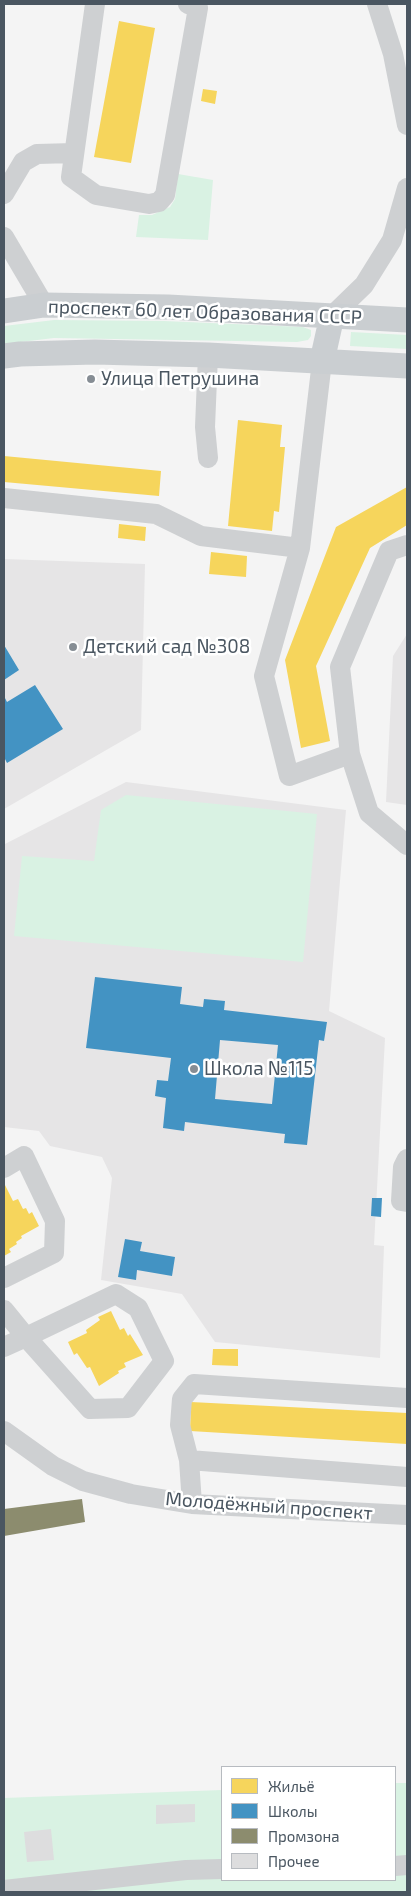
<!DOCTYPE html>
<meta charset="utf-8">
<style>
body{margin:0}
#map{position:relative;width:411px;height:1896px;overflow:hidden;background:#f4f4f4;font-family:"Exo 2",sans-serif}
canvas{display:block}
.frame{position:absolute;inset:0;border:5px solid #4a5661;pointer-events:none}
.legend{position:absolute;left:221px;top:1766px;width:175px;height:115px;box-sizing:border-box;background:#fff;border:1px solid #b7bbc0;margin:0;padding:6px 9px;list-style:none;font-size:15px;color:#4a5661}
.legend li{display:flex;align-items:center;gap:10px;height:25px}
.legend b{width:25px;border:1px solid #b7bbc0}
</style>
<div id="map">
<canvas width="411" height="1896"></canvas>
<div class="frame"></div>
<ul class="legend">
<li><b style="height:14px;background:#f6d55c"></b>Жильё</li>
<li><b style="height:14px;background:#4393c3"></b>Школы</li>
<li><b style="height:14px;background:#8c8c6e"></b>Промзона</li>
<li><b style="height:14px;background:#ddddde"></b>Прочее</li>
</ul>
</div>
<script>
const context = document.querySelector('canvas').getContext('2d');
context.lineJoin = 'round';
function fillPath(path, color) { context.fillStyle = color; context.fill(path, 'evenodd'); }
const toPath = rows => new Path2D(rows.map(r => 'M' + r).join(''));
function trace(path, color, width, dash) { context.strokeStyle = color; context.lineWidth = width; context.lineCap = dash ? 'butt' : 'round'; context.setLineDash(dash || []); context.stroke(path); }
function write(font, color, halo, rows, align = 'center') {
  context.font = font + ' "Exo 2",sans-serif'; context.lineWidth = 5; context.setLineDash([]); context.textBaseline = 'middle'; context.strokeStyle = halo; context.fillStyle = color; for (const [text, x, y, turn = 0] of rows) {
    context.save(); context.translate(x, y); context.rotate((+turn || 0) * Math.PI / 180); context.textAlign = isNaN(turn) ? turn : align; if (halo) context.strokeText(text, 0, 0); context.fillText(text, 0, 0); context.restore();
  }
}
const education = toPath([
 [4,559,145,564,141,730,4,809],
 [407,634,407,805,386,802,393,656],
 [126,782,346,810,329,1011,385,1038,374,1245,384,1246,380,1358,215,1342,182,1294,101,1280,112,1178,102,1157,50,1146,39,1131,4,1127,5,844]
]);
const green = toPath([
 [178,174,213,180,208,240,136,237,139,215,152,215,170,207,175,199],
 [54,320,164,321,303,327,311,330,311,336,308,340,297,342,54,338,4,344,4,326],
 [351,332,407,335,407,349,350,346],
 [126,795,317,814,303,962,14,936,22,856,94,861,101,810],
 [395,1783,407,1783,407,1892,4,1892,4,1798,222,1790,222,1880,395,1880]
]);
const homes = toPath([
 [119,21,155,28,131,163,94,157],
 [203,89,217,91,215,104,201,101],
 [238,420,282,425,280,447,285,447,279,512,274,511,272,531,228,526],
 [4,456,161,471,159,496,4,482],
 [407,487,407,525,370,548,316,666,330,741,301,748,285,660,336,527],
 [119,524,146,527,145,541,118,538],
 [211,552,247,556,246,577,209,574],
 [4,1183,13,1201,18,1199,23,1209,26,1208,29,1214,32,1212,39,1226,21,1236,22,1238,16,1242,17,1244,9,1249,11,1252,4,1256],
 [111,1311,120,1330,124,1328,128,1336,130,1334,143,1355,124,1363,126,1367,118,1371,119,1373,99,1386,90,1367,87,1368,77,1353,74,1355,68,1342,87,1333,86,1330,100,1320,98,1317],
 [213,1349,238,1349,238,1366,212,1365],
 [191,1402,407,1413,407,1444,190,1431]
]);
const schools = toPath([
 [4,645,19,670,4,680],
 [35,685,63,729,7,763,4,757,4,696,7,702],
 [95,977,182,987,180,1004,203,1007,204,999,225,1001,224,1010,327,1022,324,1041,319,1040,307,1145,284,1143,285,1134,185,1122,184,1131,163,1128,166,1098,155,1096,157,1080,168,1081,171,1058,86,1048],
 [220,1040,278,1045,272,1104,215,1099],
 [372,1198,382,1198,381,1217,371,1216],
 [125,1239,142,1242,140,1251,175,1257,172,1276,137,1270,136,1280,118,1277]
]);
const industry = toPath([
 [82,1499,85,1522,4,1536,4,1509]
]);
const building = toPath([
 [195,1804,195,1822,156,1824,156,1805],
 [51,1829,54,1860,27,1862,24,1832]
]);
const minor = toPath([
 [95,4,71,177,96,195,149,204,159,202,165,195,198,8,188,4],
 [377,4,393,54,407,125],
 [4,194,23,162,37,154,74,153],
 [4,237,44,305],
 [332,316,364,285,392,240,407,188],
 [322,361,300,548,264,676,289,776,350,754],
 [208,458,205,427,208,355],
 [4,498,156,514,201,536,300,548],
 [407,545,389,551,340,667,350,754,369,813,407,845],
 [407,1159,403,1167,401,1201,407,1202],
 [4,1168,24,1156,55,1221,54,1253,4,1278],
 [4,1310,26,1337,90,1409,128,1408,164,1361,138,1308,116,1294,26,1337,4,1347],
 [4,1431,53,1466,83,1481,131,1494,192,1504,407,1515],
 [189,1460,407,1477],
 [192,1504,189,1460,180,1425,182,1399,194,1384,407,1398],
 [395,1866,407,1865],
 [4,1890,186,1870,222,1869]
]);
const major = toPath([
 [4,311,44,305,168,307,407,320],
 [4,356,20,354,95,352,208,355,407,366],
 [322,361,332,316]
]);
const markers = [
 [91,379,5,"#868d94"],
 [73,647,5,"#868d94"],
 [194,1069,5,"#868d94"]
];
const streetNames = [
 ["проспект 60 лет Образования СССР",205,312,2],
 ["Молодёжный проспект",269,1506,4]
];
const poiNames = [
 ["Улица Петрушина",101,379],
 ["Детский сад №308",83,647],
 ["Школа №115",204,1069]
];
fillPath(education, '#e6e5e6');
fillPath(green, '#d9f2e3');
fillPath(homes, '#f6d55c');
fillPath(schools, '#4393c3');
fillPath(industry, '#8c8c6e');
fillPath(building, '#ddddde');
trace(minor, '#ced0d2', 20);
trace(major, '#caced1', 25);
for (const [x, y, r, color] of markers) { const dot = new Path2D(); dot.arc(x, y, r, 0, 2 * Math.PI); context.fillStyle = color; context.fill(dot); trace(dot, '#fff', 2); }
write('19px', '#4a5661', '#fff', streetNames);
write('19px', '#4a5661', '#fff', poiNames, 'left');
</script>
